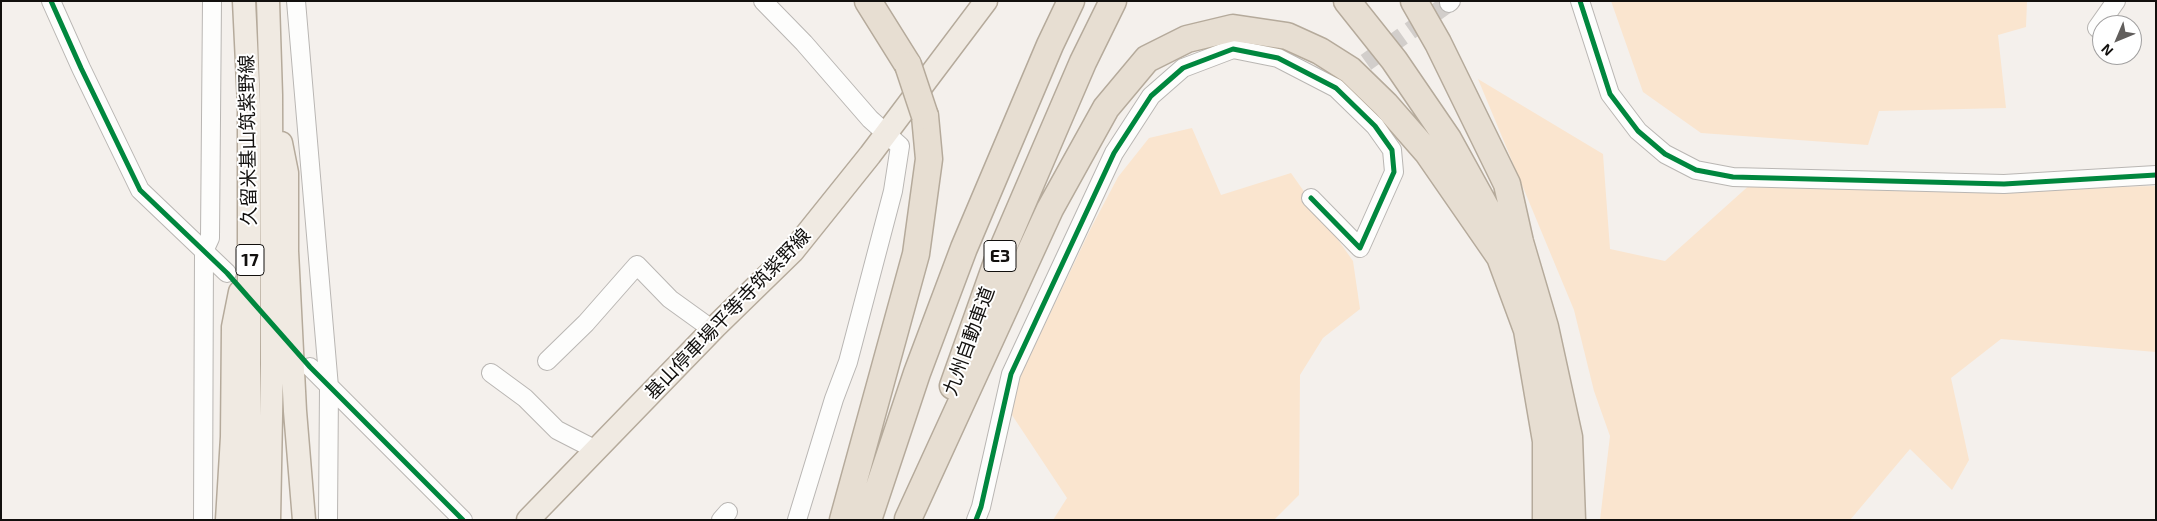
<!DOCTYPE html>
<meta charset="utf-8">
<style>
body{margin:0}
#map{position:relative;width:2157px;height:521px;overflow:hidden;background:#f4f0ec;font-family:"Exo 2",sans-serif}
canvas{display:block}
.frame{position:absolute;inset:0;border:2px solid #12100e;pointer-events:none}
.north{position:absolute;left:2092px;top:15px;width:50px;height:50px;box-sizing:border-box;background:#fff;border:1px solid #a09f9f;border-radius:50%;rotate:225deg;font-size:14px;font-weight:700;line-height:20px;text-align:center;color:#12100e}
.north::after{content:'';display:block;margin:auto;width:18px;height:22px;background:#615e5c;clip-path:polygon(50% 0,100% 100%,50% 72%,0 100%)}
</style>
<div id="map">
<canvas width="2157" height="521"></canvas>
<div class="frame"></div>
<div class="north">N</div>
</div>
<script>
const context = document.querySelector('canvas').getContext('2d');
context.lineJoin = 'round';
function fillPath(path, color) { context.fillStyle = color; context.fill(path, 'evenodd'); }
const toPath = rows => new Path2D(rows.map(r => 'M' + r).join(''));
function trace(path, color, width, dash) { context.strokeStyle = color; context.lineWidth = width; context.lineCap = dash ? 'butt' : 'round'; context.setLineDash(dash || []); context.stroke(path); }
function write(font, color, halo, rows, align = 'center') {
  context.font = font + ' "Exo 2","Noto Sans JP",sans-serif'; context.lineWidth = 4; context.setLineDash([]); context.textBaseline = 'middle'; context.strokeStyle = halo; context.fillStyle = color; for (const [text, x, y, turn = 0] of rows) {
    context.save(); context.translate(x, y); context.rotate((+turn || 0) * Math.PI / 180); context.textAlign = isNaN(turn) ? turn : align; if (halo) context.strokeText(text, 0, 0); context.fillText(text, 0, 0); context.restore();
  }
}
const green = toPath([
 [1611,1,2027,1,2026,27,1998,35,2006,108,1879,111,1868,145,1701,133,1643,92],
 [1478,79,1603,154,1610,249,1665,261,1753,182,1976,190,2156,186,2156,352,2001,339,1951,378,1969,460,1952,490,1910,449,1850,520,1600,520,1610,436,1594,391,1574,310],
 [1192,128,1221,195,1291,173,1353,261,1360,309,1323,338,1300,375,1299,495,1274,520,1053,520,1067,498,1006,406,1091,228,1118,177,1149,138]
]);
const minorTunnel = toPath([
 [1344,78,1449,3]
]);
const minor = toPath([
 [51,1,81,68,140,190,227,273],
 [296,1,329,387,328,520],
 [763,1,804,43,870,119,900,146,893,191,848,362,834,399,797,520],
 [1580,1,1610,94,1638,131,1665,154,1696,170,1733,177,2004,184,2156,175],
 [1449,3,1451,1],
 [2097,28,2116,1],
 [547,361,586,323,637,265,670,299,713,330],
 [310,367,463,520],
 [491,373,525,398,557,430,596,450],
 [203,520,204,251,210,238,212,1],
 [721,520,728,512],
 [976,520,981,507,1011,374,1114,153,1151,96,1183,68,1233,49,1278,58,1336,88,1375,126,1392,150,1394,172,1360,248,1311,198]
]);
const major = toPath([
 [244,1,249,105,249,520],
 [268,1,271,95,272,364,269,520],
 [281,143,287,173,287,251,295,411,304,520],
 [227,520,232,437,233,327,240,292],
 [528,520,716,326,793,251,870,155,986,1]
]);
const highway = toPath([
 [868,1,908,65],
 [1347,1,1394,60,1448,139,1491,217,1500,257,1527,330,1546,441,1546,520],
 [1414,1,1438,43,1507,184,1520,242,1545,327,1569,437,1572,520],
 [953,386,997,262,1083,62,1113,1],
 [908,519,1050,209,1106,108,1147,59,1187,39,1233,28,1287,36,1320,51,1350,70,1386,105,1428,153,1500,257],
 [843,520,916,254,929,159,925,116],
 [868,520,917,373,964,248,1050,45,1071,1]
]);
const highwayBridge = toPath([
 [908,65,925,116]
]);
const cycleway = toPath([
 [51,1,81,68,140,190,227,273,310,367,463,520],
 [1580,1,1610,94,1638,131,1665,154,1696,170,1733,177,2004,184,2156,175],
 [976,520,981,507,1011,374,1114,153,1151,96,1183,68,1233,49,1278,58,1336,88,1375,126,1392,150,1394,172,1360,248,1311,198]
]);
const shields = [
 [1000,256,32],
 [250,260,28]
];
const shieldNames = [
 ["E3",1000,256],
 ["17",250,260]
];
const streetNames = [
 ["久留米基山筑紫野線",248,140,-91],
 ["基山停車場平等寺筑紫野線",728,314,-46],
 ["九州自動車道",969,341,-70]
];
fillPath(green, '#fae5cf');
trace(minorTunnel, '#d2cecb', 18, [18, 9]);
trace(minor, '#b9b6b3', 20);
trace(major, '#b5aa9b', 25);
trace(highway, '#b5aa9b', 29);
trace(minor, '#fdfdfc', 18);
trace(major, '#f0eae2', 22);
trace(highway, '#e7ded2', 26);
trace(highwayBridge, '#b5aa9b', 29, []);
trace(highwayBridge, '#e7ded2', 26);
trace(cycleway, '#00873e', 5);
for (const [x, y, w] of shields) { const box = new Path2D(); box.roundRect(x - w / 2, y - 15.5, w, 31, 4); context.fillStyle = '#fff'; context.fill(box); trace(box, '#12100e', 1); }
write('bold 18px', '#12100e', null, shieldNames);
write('19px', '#12100e', '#fff', streetNames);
</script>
